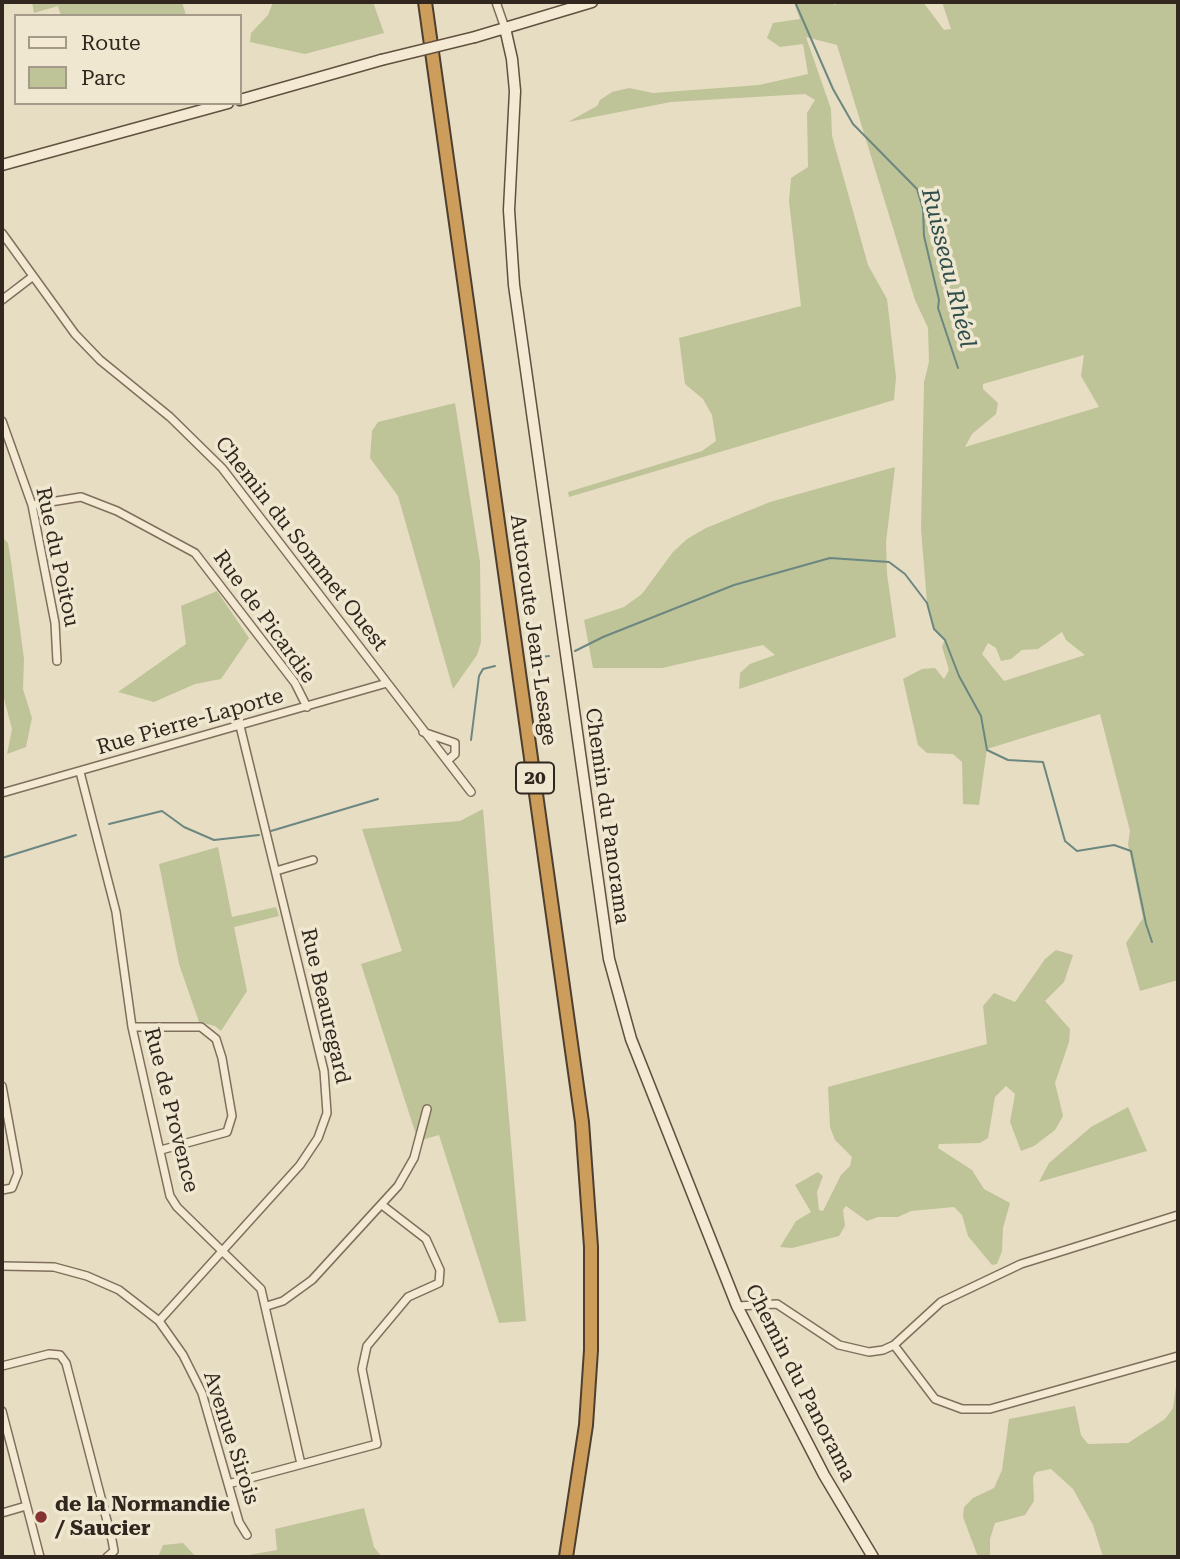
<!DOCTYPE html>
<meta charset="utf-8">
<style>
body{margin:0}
#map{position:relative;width:1180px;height:1559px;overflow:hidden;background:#e7ddc2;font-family:"Roboto Serif",serif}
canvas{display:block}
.frame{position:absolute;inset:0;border:4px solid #31271e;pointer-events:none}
.legend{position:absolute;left:14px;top:14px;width:228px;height:91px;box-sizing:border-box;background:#f0e7d1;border:2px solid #a49a89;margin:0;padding:9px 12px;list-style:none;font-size:21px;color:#31271e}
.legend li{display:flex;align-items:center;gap:14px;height:35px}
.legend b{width:35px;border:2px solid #a49a89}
</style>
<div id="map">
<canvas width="1180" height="1559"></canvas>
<div class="frame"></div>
<ul class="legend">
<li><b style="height:9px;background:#f4ead4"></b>Route</li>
<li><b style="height:19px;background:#bec498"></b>Parc</li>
</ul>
</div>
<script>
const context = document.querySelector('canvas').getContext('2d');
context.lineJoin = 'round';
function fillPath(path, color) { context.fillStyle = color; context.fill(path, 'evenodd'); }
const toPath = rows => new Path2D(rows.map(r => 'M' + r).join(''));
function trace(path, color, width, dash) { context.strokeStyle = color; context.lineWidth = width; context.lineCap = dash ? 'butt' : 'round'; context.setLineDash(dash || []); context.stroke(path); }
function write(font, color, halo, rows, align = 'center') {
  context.font = font + ' "Roboto Serif",serif'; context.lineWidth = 7; context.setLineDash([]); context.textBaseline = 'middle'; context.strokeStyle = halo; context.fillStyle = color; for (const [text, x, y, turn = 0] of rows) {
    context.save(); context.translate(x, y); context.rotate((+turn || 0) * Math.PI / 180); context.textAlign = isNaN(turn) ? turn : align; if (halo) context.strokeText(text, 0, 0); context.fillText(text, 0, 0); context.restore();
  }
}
const green = toPath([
 [32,2,182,2,186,15,61,16,58,6,34,13],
 [273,2,373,2,384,33,305,54,250,42,251,33,268,15],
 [794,2,829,2,835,5,838,2,923,2,944,30,951,29,942,2,1178,2,1178,980,1140,991,1126,943,1143,918,1128,844,1130,831,1100,714,987,749,979,805,963,804,962,762,953,754,927,753,918,745,903,679,922,669,935,668,944,679,949,670,942,647,945,639,934,629,927,603,921,529,924,382,929,362,928,328,915,300,837,45,806,37,831,109,832,136,868,265,887,299,896,377,894,400,569,497,568,492,702,451,716,441,712,415,703,399,685,384,679,338,801,306,789,201,791,178,808,167,807,113,815,100,805,94,671,102,568,122,597,106,600,100,612,92,629,88,653,93,759,85,808,74,803,44,780,47,767,38,773,23,800,19],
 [1084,355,1081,376,1099,407,965,447,972,434,996,414,998,403,983,389,983,384],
 [1062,632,1066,640,1085,655,1004,681,982,654,988,643,996,648,1001,661,1011,659,1022,650,1038,649],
 [455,403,480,562,481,642,477,655,453,689,398,496,370,458,372,431,378,422],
 [895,467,886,542,887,574,896,637,739,689,740,673,750,664,775,655,763,645,662,668,593,668,584,620,624,607,642,594,673,552,687,539,706,528,770,502],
 [2,537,8,543,11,561,24,659,23,689,32,718,26,747,7,754,12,729,2,691],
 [217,591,249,638,221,679,195,684,154,702,118,692,186,644,181,606],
 [483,809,526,1321,499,1323,439,1135,418,1141,361,964,402,951,362,829,460,821],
 [218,847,232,917,276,907,279,916,234,927,247,991,221,1031,215,1026,199,1022,179,964,159,864],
 [1056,950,1073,955,1064,982,1045,1001,1070,1029,1069,1042,1055,1083,1063,1116,1055,1130,1034,1146,1021,1151,1010,1122,1015,1094,1006,1086,995,1097,988,1138,980,1143,939,1144,938,1148,972,1170,984,1189,1010,1203,1003,1228,1002,1251,997,1264,992,1265,968,1236,962,1215,954,1207,911,1211,898,1217,878,1217,867,1221,846,1206,843,1210,845,1226,839,1236,792,1248,780,1247,796,1221,811,1212,795,1185,818,1172,823,1176,817,1192,819,1210,823,1211,841,1175,850,1166,852,1157,835,1140,830,1127,828,1087,987,1044,983,1006,994,993,1015,1002,1045,959],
 [1128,1107,1147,1151,1039,1182,1049,1163,1091,1127],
 [1178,1372,1178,1557,1103,1557,1093,1525,1073,1489,1051,1469,1036,1472,1033,1477,1034,1501,1025,1515,995,1523,990,1539,990,1557,978,1557,963,1517,964,1507,973,1498,994,1488,1002,1470,1009,1419,1075,1406,1081,1435,1088,1444,1128,1443,1165,1419,1173,1408],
 [364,1508,374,1547,382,1557,238,1557,277,1550,275,1529],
 [183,1543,196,1557,158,1557,163,1545]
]);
const stream = toPath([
 [795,2,833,89,853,124,917,189,923,209,924,236,939,300,938,308,958,368],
 [575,651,603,637,734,585,830,558,889,562,905,574,927,603,934,629,945,640,959,676,981,716,987,750,1008,760,1043,762,1065,841,1077,851,1114,845,1131,851,1146,924,1152,942],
 [533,658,549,656],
 [471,740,479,676,483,669,495,666],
 [109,824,162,811,184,827,214,840,259,835],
 [271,831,378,799],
 [2,858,76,835]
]);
const street = toPath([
 [496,2,505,28],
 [2,233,75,334,100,360,170,417,222,468,471,792],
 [2,300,32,277],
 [2,421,32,505,55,623,57,661],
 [32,505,81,497,117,511,195,553,295,683,307,707],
 [423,732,455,743,455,754,447,761],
 [80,772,116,912,132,1027,170,1196,177,1207,261,1289,301,1464],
 [2,793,387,683],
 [276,871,313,860],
 [132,1027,201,1027,216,1039,222,1058,232,1116,227,1132,161,1150],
 [2,1086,18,1173,12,1188,2,1190],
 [2,1266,54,1267,87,1276,119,1290,159,1321,183,1355,202,1393,239,1522,247,1535],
 [267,1306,283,1301,312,1280,398,1186,414,1158,427,1109],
 [737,1306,777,1304,839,1345,869,1352,883,1350,894,1345,941,1302,1021,1264,1178,1215],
 [159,1321,300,1165,318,1138,327,1113,324,1071,240,726],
 [894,1345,935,1399,962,1409,990,1409,1178,1356],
 [2,1366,49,1354,60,1355,66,1363,112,1540,114,1551,107,1557],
 [2,1411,40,1557],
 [228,1484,377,1444,362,1369,367,1346,408,1297,439,1283,440,1270,426,1239,382,1205],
 [2,1513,26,1506]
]);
const secondary = toPath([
 [505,28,512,59,515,91,509,210,514,285,609,959,631,1039,737,1306,824,1475,873,1557],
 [475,37,592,2],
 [240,100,381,60],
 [2,165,228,103]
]);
const highway = toPath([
 [425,2,582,1122,591,1247,591,1350,586,1425,566,1557]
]);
const secondaryBridge = toPath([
 [381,60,475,37]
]);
const markers = [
 [41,1517,7,"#863333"]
];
const shields = [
 [535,778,38]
];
const shieldNames = [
 ["20",535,778]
];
const streetNames = [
 ["Chemin du Sommet Ouest",301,544,52],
 ["Rue du Poitou",57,557,78],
 ["Rue de Picardie",264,617,54],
 ["Autoroute Jean-Lesage",533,630,82],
 ["Rue Pierre-Laporte",190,722,-16],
 ["Chemin du Panorama",607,816,82],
 ["Rue Beauregard",325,1006,77],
 ["Rue de Provence",171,1110,76],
 ["Chemin du Panorama",800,1383,63],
 ["Avenue Sirois",231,1438,72]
];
const poiNames = [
 ["de la Normandie",55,1505],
 ["/ Saucier",55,1529]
];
const waterNames = [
 ["Ruisseau Rhéel",948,268,76]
];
fillPath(green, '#bec498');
trace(stream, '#6c8781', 2);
trace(street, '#7f6f5c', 10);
trace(secondary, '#61503f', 13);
trace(highway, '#4d3e2f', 16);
trace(street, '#f4ead4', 7);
trace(secondary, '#f4ead4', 10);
trace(highway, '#cd9d5c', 12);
trace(secondaryBridge, '#61503f', 13, []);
trace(secondaryBridge, '#f4ead4', 10);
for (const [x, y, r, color] of markers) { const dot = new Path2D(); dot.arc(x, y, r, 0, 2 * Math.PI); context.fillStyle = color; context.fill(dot); trace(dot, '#f0e7d1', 2.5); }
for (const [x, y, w] of shields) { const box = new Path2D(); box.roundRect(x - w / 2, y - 15.5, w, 31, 5); context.fillStyle = '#f0e7d1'; context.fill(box); trace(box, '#31271e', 2); }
write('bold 19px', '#31271e', null, shieldNames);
write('21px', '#31271e', '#f0e7d1', streetNames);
write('bold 21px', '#31271e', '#f0e7d1', poiNames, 'left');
write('italic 23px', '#2f4f4d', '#f0e7d1', waterNames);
</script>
